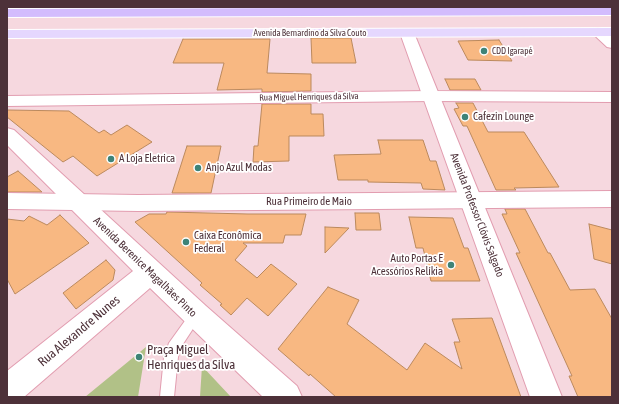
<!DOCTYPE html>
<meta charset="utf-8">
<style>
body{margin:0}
#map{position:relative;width:619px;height:404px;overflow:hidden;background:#f6d8df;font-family:"Asap Condensed",sans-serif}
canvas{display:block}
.frame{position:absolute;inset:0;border:8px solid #4d3139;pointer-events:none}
</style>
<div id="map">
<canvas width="619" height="404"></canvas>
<div class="frame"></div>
</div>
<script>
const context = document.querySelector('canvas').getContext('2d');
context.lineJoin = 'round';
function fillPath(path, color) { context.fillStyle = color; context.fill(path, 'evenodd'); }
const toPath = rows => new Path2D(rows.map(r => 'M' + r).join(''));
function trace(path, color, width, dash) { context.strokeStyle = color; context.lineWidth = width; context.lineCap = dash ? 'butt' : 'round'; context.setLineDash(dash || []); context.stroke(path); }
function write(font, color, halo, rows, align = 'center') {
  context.font = font + ' "Asap Condensed",sans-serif'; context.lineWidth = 3.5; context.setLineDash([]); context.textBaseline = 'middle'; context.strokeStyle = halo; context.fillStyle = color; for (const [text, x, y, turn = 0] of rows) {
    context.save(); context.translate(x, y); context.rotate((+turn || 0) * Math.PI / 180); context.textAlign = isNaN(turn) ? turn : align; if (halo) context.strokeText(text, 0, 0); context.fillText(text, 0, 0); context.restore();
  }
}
const green = toPath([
 [146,347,138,397,85,397],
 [202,366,231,397,200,397]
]);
const building = toPath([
 [311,38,351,38,356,63,312,63,311,38],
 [183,39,270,39,267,73,311,74,311,91,262,92,262,89,217,90,224,63,173,63,183,39],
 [499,40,512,61,468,60,458,41,499,40],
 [445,79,475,79,481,90,450,90,445,79],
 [456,103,473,103,488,132,524,132,559,187,514,188,516,190,496,190,467,126,463,126,454,109,459,108,456,103],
 [262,104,311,104,311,114,323,114,324,136,289,136,289,161,253,162,254,146,258,146,262,104],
 [7,110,69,111,99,133,104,130,111,135,127,125,152,142,97,176,73,156,63,162,7,117,7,110],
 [378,140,423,140,430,161,436,161,445,190,423,189,421,183,368,182,368,180,338,180,334,155,381,154,378,140],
 [187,146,221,146,211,193,172,193,187,146],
 [18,171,42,192,7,192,7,177,18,171],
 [505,209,525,209,548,253,550,253,570,290,595,289,612,319,612,397,578,397,569,376,572,376,516,253,520,253,502,214,507,214,505,209],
 [167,212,248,214,306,214,301,235,285,235,283,243,243,243,247,246,235,260,257,278,271,264,297,284,268,316,247,298,231,315,220,305,222,304,200,285,202,283,135,222,149,214,166,214,167,212],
 [355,213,379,213,381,230,356,230,355,213],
 [60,215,89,243,15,294,7,279,7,219,24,221,29,216,47,225,60,215],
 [409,217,453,218,464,248,468,248,480,281,431,281,423,248,416,248,409,217],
 [589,224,612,230,612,264,594,259,589,224],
 [325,227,349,228,325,253,325,227],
 [106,260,115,270,113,280,76,309,63,293,106,260],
 [328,287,359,300,347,324,407,370,425,343,462,369,454,342,460,342,452,319,492,318,521,397,336,397,310,374,309,376,278,349,328,287]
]);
const lane = toPath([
 [196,309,200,311,202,315,181,347,178,357,174,397,160,397,164,357,169,343,192,311,196,309]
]);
const street = toPath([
 [432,91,612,92,612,102,432,101,7,106,7,96,432,91],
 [612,191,612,207,138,211,7,209,7,193,138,195,612,191]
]);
const secondary = toPath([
 [598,28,603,29,612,37,612,48,607,47,591,32,593,29,598,28],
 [407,29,412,30,414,33,562,397,530,397,400,33,402,30,407,29],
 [7,128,14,130,206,306,297,386,302,397,263,397,150,288,24,397,7,397,7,371,133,271,7,145,7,128]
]);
const primary = toPath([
 [612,28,612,36,7,38,7,30,612,28]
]);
const highway = toPath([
 [612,7,612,15,7,17,7,9,612,7]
]);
const markers = [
 [484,51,4,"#3e8377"],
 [465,117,4,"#3e8377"],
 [111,159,4,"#3e8377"],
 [198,168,4,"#3e8377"],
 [186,242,4,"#3e8377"],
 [451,265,4,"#3e8377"],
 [139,357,4,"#3e8377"]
];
const farStreetnames = [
 ["Avenida Bernardino da Silva Couto",310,33],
 ["Rua Miguel Henriques da Silva",309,97,-1]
];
const farPoinames = [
 ["CDD Igarapé",492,51]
];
const poiNames = [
 ["Cafezin Lounge",473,117],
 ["A Loja Eletrica",119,159],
 ["Anjo Azul Modas",206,168],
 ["Caixa Econômica",194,236],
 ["Federal",194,249],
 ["Auto Portas E",443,259,"right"],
 ["Acessórios Relíkia",443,272,"right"]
];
const streetNames = [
 ["Rua Primeiro de Maio",309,202],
 ["Avenida Professor Clóvis Salgado",477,215,69],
 ["Avenida Berenice Magalhães Pinto",145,267,44]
];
const nearStreetnames = [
 ["Rua Alexandre Nunes",79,331,-40]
];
const nearPoinames = [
 ["Praça Miguel",147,350],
 ["Henriques da Silva",147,365]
];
fillPath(green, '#b1c187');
fillPath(building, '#f8b882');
trace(building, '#bb895d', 1);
trace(lane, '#e29db0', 2);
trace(street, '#e29db0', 2);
trace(secondary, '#e29db0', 2);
trace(primary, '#fff', 2);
trace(highway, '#fff', 2);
fillPath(lane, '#fff');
fillPath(street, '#fff');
fillPath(secondary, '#fff');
fillPath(primary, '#e5d7fe');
fillPath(highway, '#d3bcfd');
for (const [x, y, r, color] of markers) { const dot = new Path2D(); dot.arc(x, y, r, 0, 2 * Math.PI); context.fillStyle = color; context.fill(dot); trace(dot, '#fff', 1.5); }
write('9px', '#4d3139', '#fff', farStreetnames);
write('9px', '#4d3139', '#fff', farPoinames, 'left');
write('11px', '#4d3139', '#fff', poiNames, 'left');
write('11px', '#4d3139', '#fff', streetNames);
write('13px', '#4d3139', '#fff', nearStreetnames);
write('13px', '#4d3139', '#fff', nearPoinames, 'left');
</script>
